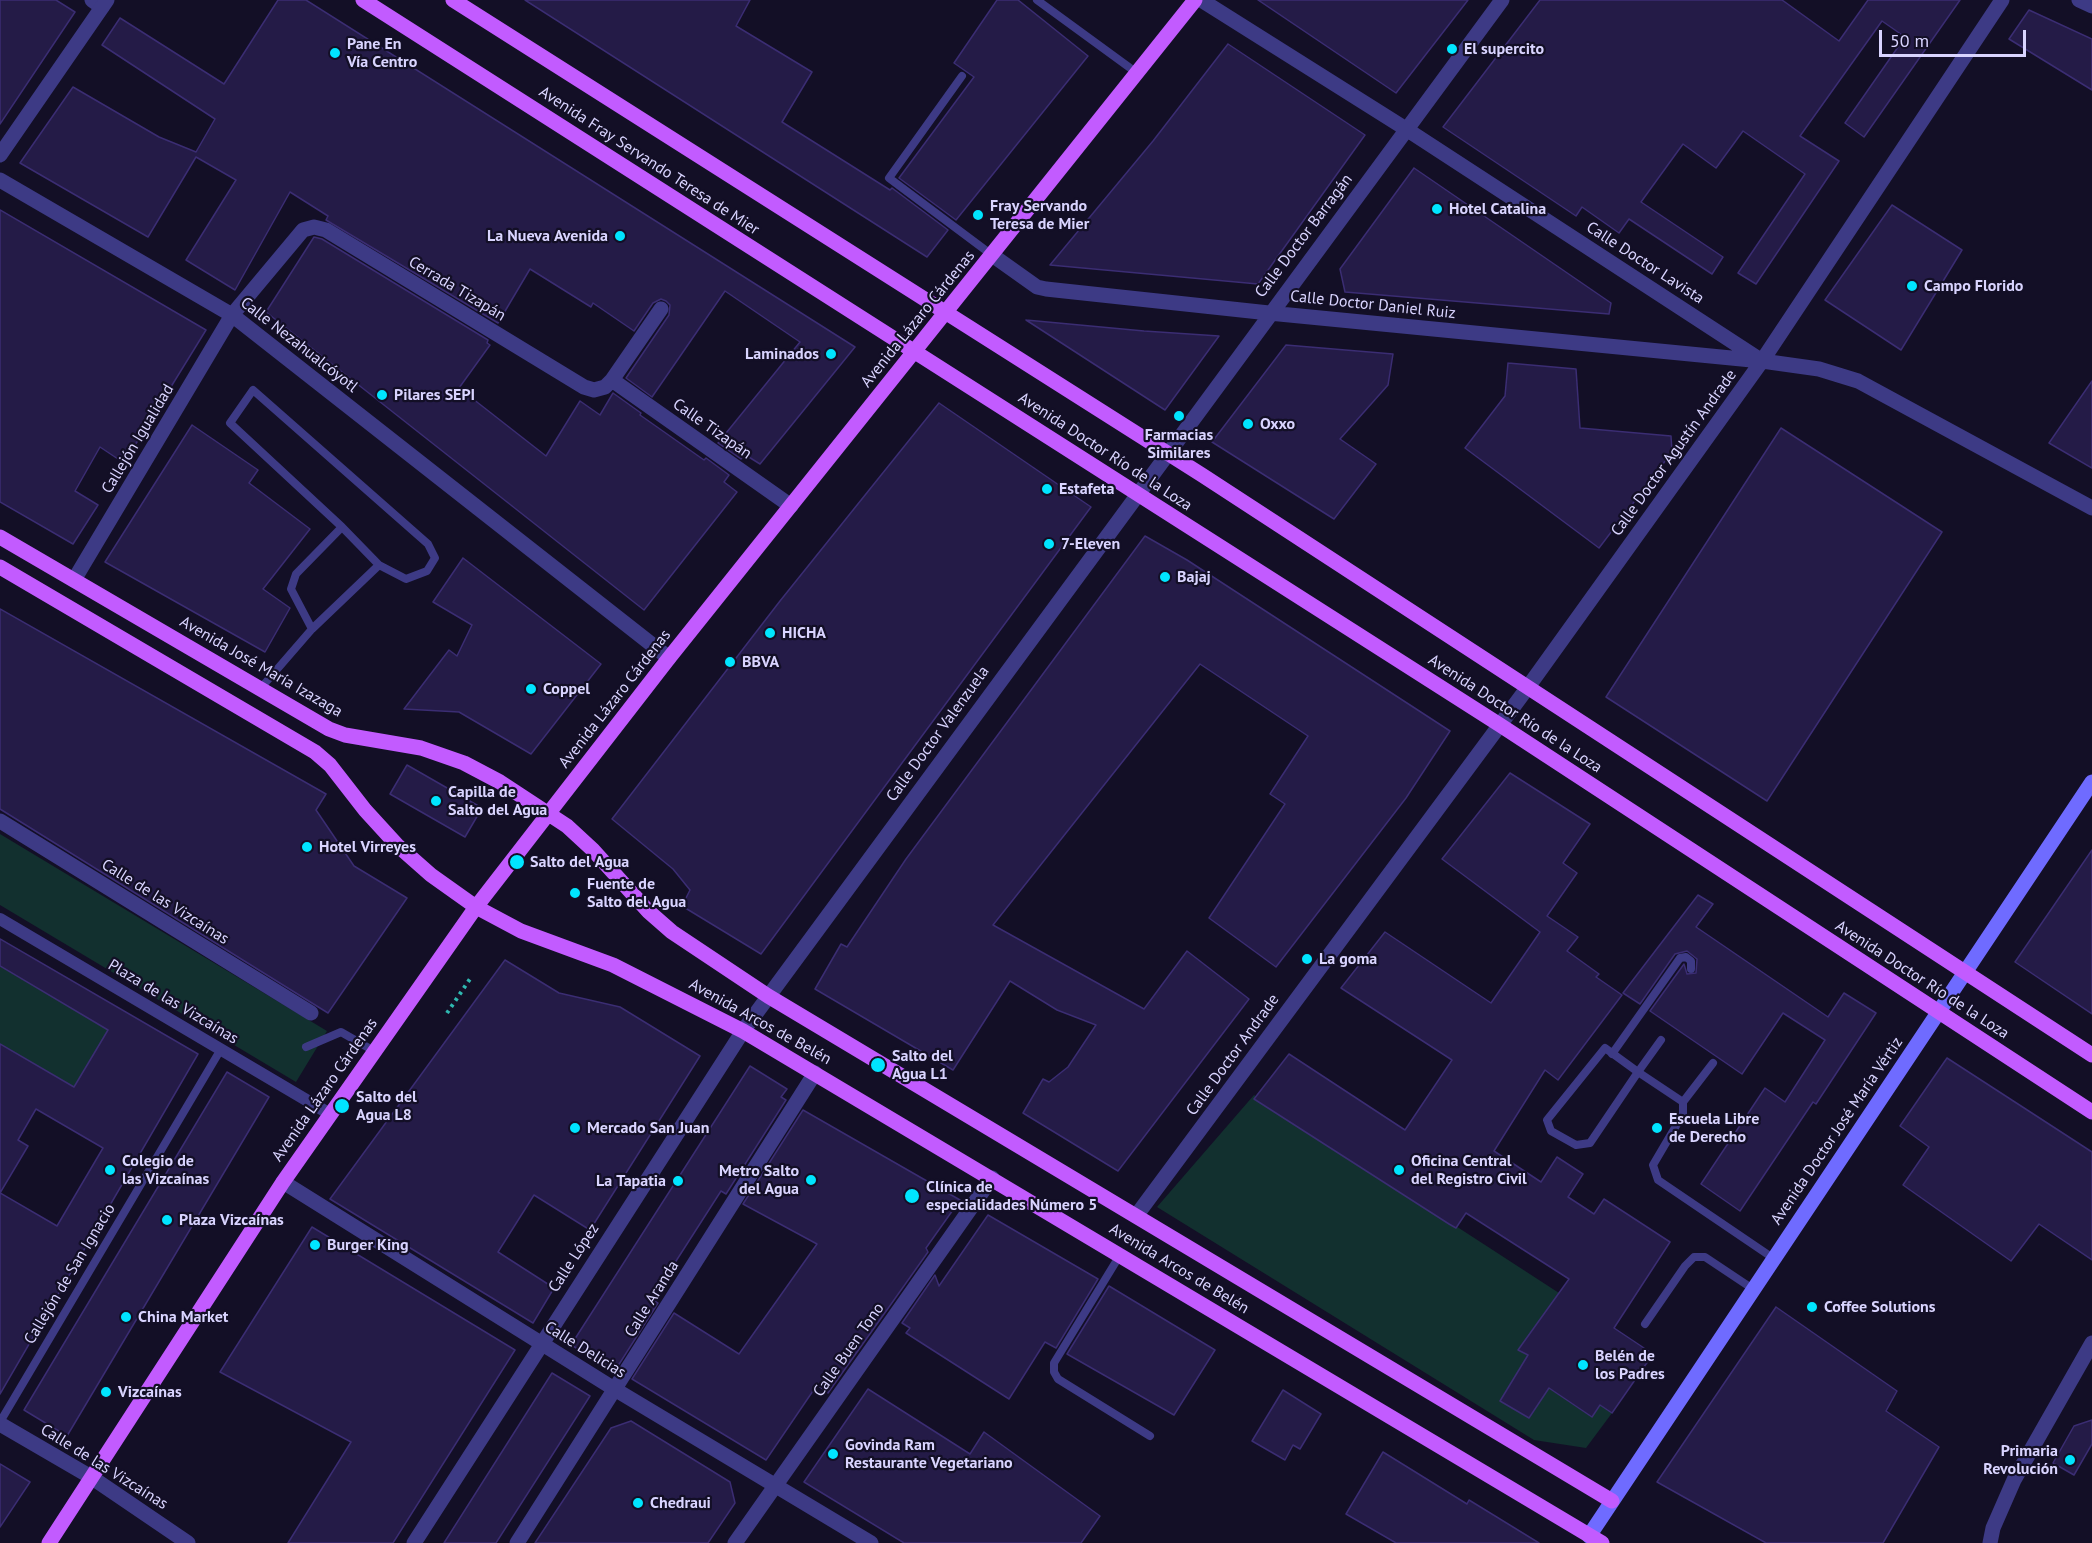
<!DOCTYPE html>
<meta charset="utf-8">
<style>
body{margin:0}
#map{position:relative;width:2092px;height:1543px;overflow:hidden;background:#130f26;font-family:"PT Sans",sans-serif}
canvas{display:block}
.scale{position:absolute;left:1879px;top:30px;width:147px;height:27px;box-sizing:border-box;border:3px solid #d9d4ff;border-top:0;padding-left:8px;font-size:18px;line-height:21px;white-space:nowrap;color:#d9d4ff;-webkit-text-stroke:4px #130f26;paint-order:stroke}
</style>
<div id="map">
<canvas width="2092" height="1543"></canvas>
<div class="scale">50 m</div>
</div>
<script>
const context = document.querySelector('canvas').getContext('2d');
context.lineJoin = 'round';
function fillPath(path, color) { context.fillStyle = color; context.fill(path, 'evenodd'); }
const toPath = rows => new Path2D(rows.map(r => 'M' + r).join(''));
function trace(path, color, width, dash) { context.strokeStyle = color; context.lineWidth = width; context.lineCap = dash ? 'butt' : 'round'; context.setLineDash(dash || []); context.stroke(path); }
function write(font, color, halo, rows, align = 'center') {
  context.font = font + ' "PT Sans",sans-serif'; context.lineWidth = 4.5; context.setLineDash([]); context.textBaseline = 'middle'; context.strokeStyle = halo; context.fillStyle = color; for (const [text, x, y, turn = 0] of rows) {
    context.save(); context.translate(x, y); context.rotate((+turn || 0) * Math.PI / 180); context.textAlign = isNaN(turn) ? turn : align; if (halo) context.strokeText(text, 0, 0); context.fillText(text, 0, 0); context.restore();
  }
}
const green = toPath([
 [0,834,327,1031,296,1082,0,905],
 [0,966,108,1030,74,1087,0,1044],
 [1254,1095,1559,1293,1519,1350,1528,1355,1500,1401,1529,1418,1557,1376,1568,1401,1591,1416,1600,1405,1612,1413,1586,1448,1534,1440,1157,1207]
]);
const building = toPath([
 [0,0,56,0,75,12,0,124,0,0],
 [278,0,306,0,855,347,760,464,744,454,741,459,718,443,800,342,725,291,652,397,626,378,669,315,670,305,666,301,661,299,653,303,634,331,593,303,591,307,530,269,498,323,326,220,328,216,290,192,235,290,186,260,236,180,196,157,148,237,20,163,73,87,159,137,196,152,215,119,102,45,120,18,224,84,278,0],
 [525,0,750,0,736,26,812,72,782,122,890,190,892,188,948,230,927,257,525,0],
 [997,0,1018,0,1088,56,956,220,899,178,974,77,954,63,997,0],
 [1258,0,1468,0,1396,93,1258,0],
 [1540,0,1782,0,1839,41,1868,0,1960,0,1864,137,1845,123,1905,37,1882,21,1800,136,1839,161,1756,284,1738,273,1805,174,1743,131,1716,168,1683,144,1641,202,1723,257,1712,274,1629,219,1619,233,1582,207,1576,216,1443,127,1540,0],
 [2029,10,2092,39,2092,90,2009,39,2029,10],
 [1228,44,1365,135,1258,284,1050,265,1153,141,1228,44],
 [1414,168,1611,303,1609,314,1345,292,1340,269,1414,168],
 [1892,205,1962,250,1901,350,1825,300,1892,205],
 [0,210,206,330,124,463,100,447,75,491,98,505,73,544,0,502,0,210],
 [314,237,322,239,488,340,487,343,490,345,459,388,546,456,580,401,600,415,613,393,641,413,640,415,704,460,706,458,729,475,724,482,737,492,644,610,266,312,314,237],
 [1026,320,1144,331,1219,336,1165,410,1026,320],
 [1286,345,1393,354,1388,385,1340,439,1376,464,1334,519,1212,442,1286,345],
 [1508,363,1576,369,1580,428,1671,436,1672,452,1599,548,1465,448,1505,396,1508,363],
 [2092,381,2092,468,2049,443,2092,381],
 [939,403,1091,507,761,954,682,906,690,890,673,869,612,819,780,601,939,403],
 [192,425,258,470,249,483,310,529,263,589,290,608,265,652,105,562,192,425],
 [1781,428,1942,532,1767,801,1606,697,1781,428],
 [1145,536,1187,560,1450,731,1406,798,1276,967,1209,918,1285,804,1270,794,1308,736,1200,664,993,925,1144,1009,1187,951,1249,999,1118,1171,1023,1113,1043,1079,1049,1082,1068,1067,1096,1025,1057,1010,1010,981,953,1070,815,989,841,944,847,947,906,859,1145,536],
 [463,558,601,664,531,754,459,712,404,709,449,650,457,656,472,625,433,602,463,558],
 [0,609,326,794,316,810,354,866,407,898,328,1013,0,809,0,609],
 [407,765,482,808,465,837,390,794,407,765],
 [1510,773,1590,824,1563,863,1577,873,1547,916,1578,937,1567,951,1599,974,1596,977,1622,995,1558,1080,1545,1070,1494,1151,1541,1182,1557,1157,1583,1174,1568,1197,1594,1214,1604,1199,1670,1242,1614,1328,1653,1354,1612,1413,1600,1405,1592,1417,1549,1388,1529,1418,1500,1401,1528,1355,1518,1350,1569,1279,1466,1213,1456,1228,1449,1224,1254,1099,1289,1054,1405,1130,1452,1060,1341,988,1385,932,1491,1003,1540,932,1442,859,1510,773],
 [2092,850,2092,1014,2015,962,2092,850],
 [1698,895,1713,904,1696,927,1828,1017,1844,993,1876,1013,1816,1104,1813,1102,1740,1211,1701,1184,1765,1088,1785,1102,1825,1040,1783,1013,1742,1074,1650,1011,1684,964,1687,974,1696,973,1697,959,1687,951,1675,954,1640,1004,1623,993,1698,895],
 [0,939,198,1054,0,1394,0,1044,74,1087,108,1030,0,966,0,939],
 [36,1109,103,1148,57,1226,0,1193,28,1146,18,1140,36,1109],
 [505,960,559,993,620,1007,700,1056,590,1230,534,1195,498,1252,554,1288,533,1323,330,1199,505,960],
 [1947,1058,2092,1152,2092,1260,2039,1224,2011,1261,1903,1185,1929,1147,1900,1126,1947,1058],
 [750,1066,787,1089,781,1097,786,1100,726,1194,721,1191,669,1272,652,1299,658,1303,616,1369,609,1367,571,1345,750,1066],
 [227,1072,269,1097,67,1436,24,1410,227,1072],
 [803,1110,960,1200,926,1248,928,1252,828,1393,817,1385,766,1460,632,1379,674,1313,739,1354,817,1244,743,1204,803,1110],
 [988,1215,1098,1279,1056,1348,1045,1342,1009,1399,906,1333,910,1328,902,1323,935,1275,939,1286,988,1215],
 [312,1227,515,1350,393,1543,288,1543,351,1442,220,1372,312,1227],
 [1109,1286,1215,1350,1174,1415,1067,1354,1109,1286],
 [1776,1307,1897,1391,1886,1411,1939,1447,1883,1543,1766,1543,1657,1482,1776,1307],
 [552,1373,590,1396,496,1543,444,1543,552,1373],
 [868,1389,970,1454,984,1432,1100,1516,1081,1543,904,1543,804,1482,868,1389],
 [1283,1390,1321,1414,1300,1449,1293,1445,1285,1460,1252,1441,1283,1390],
 [2092,1420,2092,1444,2074,1475,2053,1463,2074,1426,2092,1420],
 [631,1421,730,1482,735,1503,708,1543,535,1543,611,1428,631,1421],
 [1383,1452,1467,1504,1469,1500,1539,1543,1396,1543,1346,1514,1383,1452],
 [0,1464,30,1482,0,1527,0,1464]
]);
const path = toPath([
 [447,1013,470,979]
]);
const service = toPath([
 [1037,0,1137,73],
 [962,76,889,178,992,255],
 [342,527,379,565],
 [260,689,312,629,379,565,406,579,427,571,435,558,428,544,253,390,230,423,342,527,296,574,291,589,312,629],
 [1661,1040,1638,1072,1590,1143,1576,1145,1551,1131,1547,1120,1605,1048,1638,1072,1683,1102,1683,1114,1653,1165,1658,1180,1773,1258],
 [306,1047,341,1032,374,1051],
 [1612,1054,1680,958,1686,957,1691,961,1691,969],
 [1683,1102,1713,1063],
 [1120,1255,1054,1363,1054,1372,1058,1379,1150,1436],
 [1645,1324,1685,1266,1694,1257,1705,1257,1753,1289],
 [0,1422,221,1049]
]);
const pedestrian = toPath([
 [0,919,330,1114]
]);
const minor = toPath([
 [92,0,102,7],
 [1201,0,1406,129,1759,359],
 [2079,0,2092,6],
 [0,180,232,315,669,658],
 [992,255,1037,287,1046,289,1269,313,1762,361,1819,369,1858,381,2092,508],
 [612,380,791,506],
 [74,580,232,315,303,230,314,227,326,230,584,387,594,390,605,387,612,380,661,309],
 [0,821,311,1013],
 [283,1182,616,1390,871,1543],
 [1136,1216,1528,687,1762,361,2002,0],
 [0,1424,91,1477,188,1543],
 [414,1543,743,1031,1502,0],
 [517,1543,815,1073],
 [735,1543,992,1178],
 [1990,1543,1993,1528,2014,1480,2092,1343]
]);
const tertiary = toPath([
 [0,155,107,0]
]);
const secondary = toPath([
 [1589,1536,2092,782]
]);
const primary = toPath([
 [363,0,1500,725,2092,1112],
 [453,0,1202,475,2092,1055],
 [0,537,329,729,345,735,421,748,464,763,500,782,567,826,593,850,648,911,672,932,768,996,1612,1501],
 [0,567,315,752,330,765,365,810,397,845,431,875,476,907,521,931,613,965,743,1031,1602,1543],
 [49,1543,283,1182,476,907,669,658,1195,0]
]);
const markers = [
 [1452,49,6,"#00e5ff"],
 [335,53,6,"#00e5ff"],
 [1437,209,6,"#00e5ff"],
 [978,215,6,"#00e5ff"],
 [620,236,6,"#00e5ff"],
 [1912,286,6,"#00e5ff"],
 [831,354,6,"#00e5ff"],
 [382,395,6,"#00e5ff"],
 [1179,416,6,"#00e5ff"],
 [1248,424,6,"#00e5ff"],
 [1047,489,6,"#00e5ff"],
 [1049,544,6,"#00e5ff"],
 [1165,577,6,"#00e5ff"],
 [770,633,6,"#00e5ff"],
 [730,662,6,"#00e5ff"],
 [531,689,6,"#00e5ff"],
 [436,801,6,"#00e5ff"],
 [307,847,6,"#00e5ff"],
 [517,862,8,"#00e5ff"],
 [575,893,6,"#00e5ff"],
 [1307,959,6,"#00e5ff"],
 [878,1065,8,"#00e5ff"],
 [342,1106,8,"#00e5ff"],
 [575,1128,6,"#00e5ff"],
 [1657,1128,6,"#00e5ff"],
 [110,1170,6,"#00e5ff"],
 [1399,1170,6,"#00e5ff"],
 [811,1180,6,"#00e5ff"],
 [678,1181,6,"#00e5ff"],
 [912,1196,8,"#00e5ff"],
 [167,1220,6,"#00e5ff"],
 [315,1245,6,"#00e5ff"],
 [1812,1307,6,"#00e5ff"],
 [126,1317,6,"#00e5ff"],
 [1583,1365,6,"#00e5ff"],
 [106,1392,6,"#00e5ff"],
 [833,1454,6,"#00e5ff"],
 [2070,1460,6,"#00e5ff"],
 [638,1503,6,"#00e5ff"]
];
const poiNames = [
 ["Pane En",347,44],
 ["Vía Centro",347,62],
 ["El supercito",1464,49],
 ["Fray Servando",990,206],
 ["Teresa de Mier",990,224],
 ["Hotel Catalina",1449,209],
 ["La Nueva Avenida",608,236,"right"],
 ["Campo Florido",1924,286],
 ["Laminados",819,354,"right"],
 ["Pilares SEPI",394,395],
 ["Oxxo",1260,424],
 ["Farmacias",1179,435,"center"],
 ["Similares",1179,453,"center"],
 ["Estafeta",1059,489],
 ["7-Eleven",1061,544],
 ["Bajaj",1177,577],
 ["HICHA",782,633],
 ["BBVA",742,662],
 ["Coppel",543,689],
 ["Capilla de",448,792],
 ["Salto del Agua",448,810],
 ["Hotel Virreyes",319,847],
 ["Salto del Agua",530,862],
 ["Fuente de",587,884],
 ["Salto del Agua",587,902],
 ["La goma",1319,959],
 ["Salto del",892,1056],
 ["Agua L1",892,1074],
 ["Salto del",356,1097],
 ["Agua L8",356,1115],
 ["Escuela Libre",1669,1119],
 ["de Derecho",1669,1137],
 ["Mercado San Juan",587,1128],
 ["Colegio de",122,1161],
 ["las Vizcaínas",122,1179],
 ["Oficina Central",1411,1161],
 ["del Registro Civil",1411,1179],
 ["Metro Salto",799,1171,"right"],
 ["del Agua",799,1189,"right"],
 ["La Tapatia",666,1181,"right"],
 ["Clínica de",926,1187],
 ["especialidades Número 5",926,1205],
 ["Plaza Vizcaínas",179,1220],
 ["Burger King",327,1245],
 ["Coffee Solutions",1824,1307],
 ["China Market",138,1317],
 ["Belén de",1595,1356],
 ["los Padres",1595,1374],
 ["Vizcaínas",118,1392],
 ["Govinda Ram",845,1445],
 ["Restaurante Vegetariano",845,1463],
 ["Primaria",2058,1451,"right"],
 ["Revolución",2058,1469,"right"],
 ["Chedraui",650,1503]
];
const streetNames = [
 ["Avenida Fray Servando Teresa de Mier",649,161,33],
 ["Calle Doctor Barragán",1304,236,-53],
 ["Calle Doctor Lavista",1645,263,33],
 ["Cerrada Tizapán",457,289,31],
 ["Calle Doctor Daniel Ruiz",1373,305,6],
 ["Avenida Lázaro Cárdenas",918,319,-51],
 ["Calle Nezahualcóyotl",299,345,38],
 ["Calle Tizapán",712,429,35],
 ["Callejón Igualidad",138,439,-59],
 ["Avenida Doctor Río de la Loza",1105,452,33],
 ["Calle Doctor Agustín Andrade",1674,453,-54],
 ["Avenida José María Izazaga",261,667,30],
 ["Avenida Lázaro Cárdenas",615,699,-52],
 ["Avenida Doctor Río de la Loza",1515,714,33],
 ["Calle Doctor Valenzuela",938,734,-54],
 ["Calle de las Vizcaínas",165,902,32],
 ["Avenida Doctor Río de la Loza",1922,980,33],
 ["Plaza de las Vizcaínas",173,1002,31],
 ["Avenida Arcos de Belén",760,1022,29],
 ["Calle Doctor Andrade",1233,1055,-54],
 ["Avenida Lázaro Cárdenas",325,1090,-55],
 ["Avenida Doctor José María Vértiz",1837,1131,-56],
 ["Calle López",574,1258,-57],
 ["Avenida Arcos de Belén",1179,1269,31],
 ["Callejón de San Ignacio",70,1274,-59],
 ["Calle Aranda",652,1299,-58],
 ["Calle Delicias",585,1350,32],
 ["Calle Buen Tono",849,1350,-55],
 ["Calle de las Vizcaínas",104,1467,32]
];
fillPath(green, '#12302f');
fillPath(building, '#241b47');
trace(building, '#3b2d73', 1.5);
trace(path, '#2fb8b0', 4, [3, 4.5]);
trace(service, '#3d3a85', 8);
trace(pedestrian, '#3d3a85', 12);
trace(minor, '#3d3a85', 15);
trace(tertiary, '#3d3a85', 15);
trace(secondary, '#6f6bff', 15);
trace(primary, '#c25bff', 15);
for (const [x, y, r, color] of markers) { const dot = new Path2D(); dot.arc(x, y, r, 0, 2 * Math.PI); context.fillStyle = color; context.fill(dot); trace(dot, '#130f26', 2); }
write('bold 16px', '#d9d4ff', '#130f26', poiNames, 'left');
write('16px', '#d9d4ff', '#130f26', streetNames);
</script>
